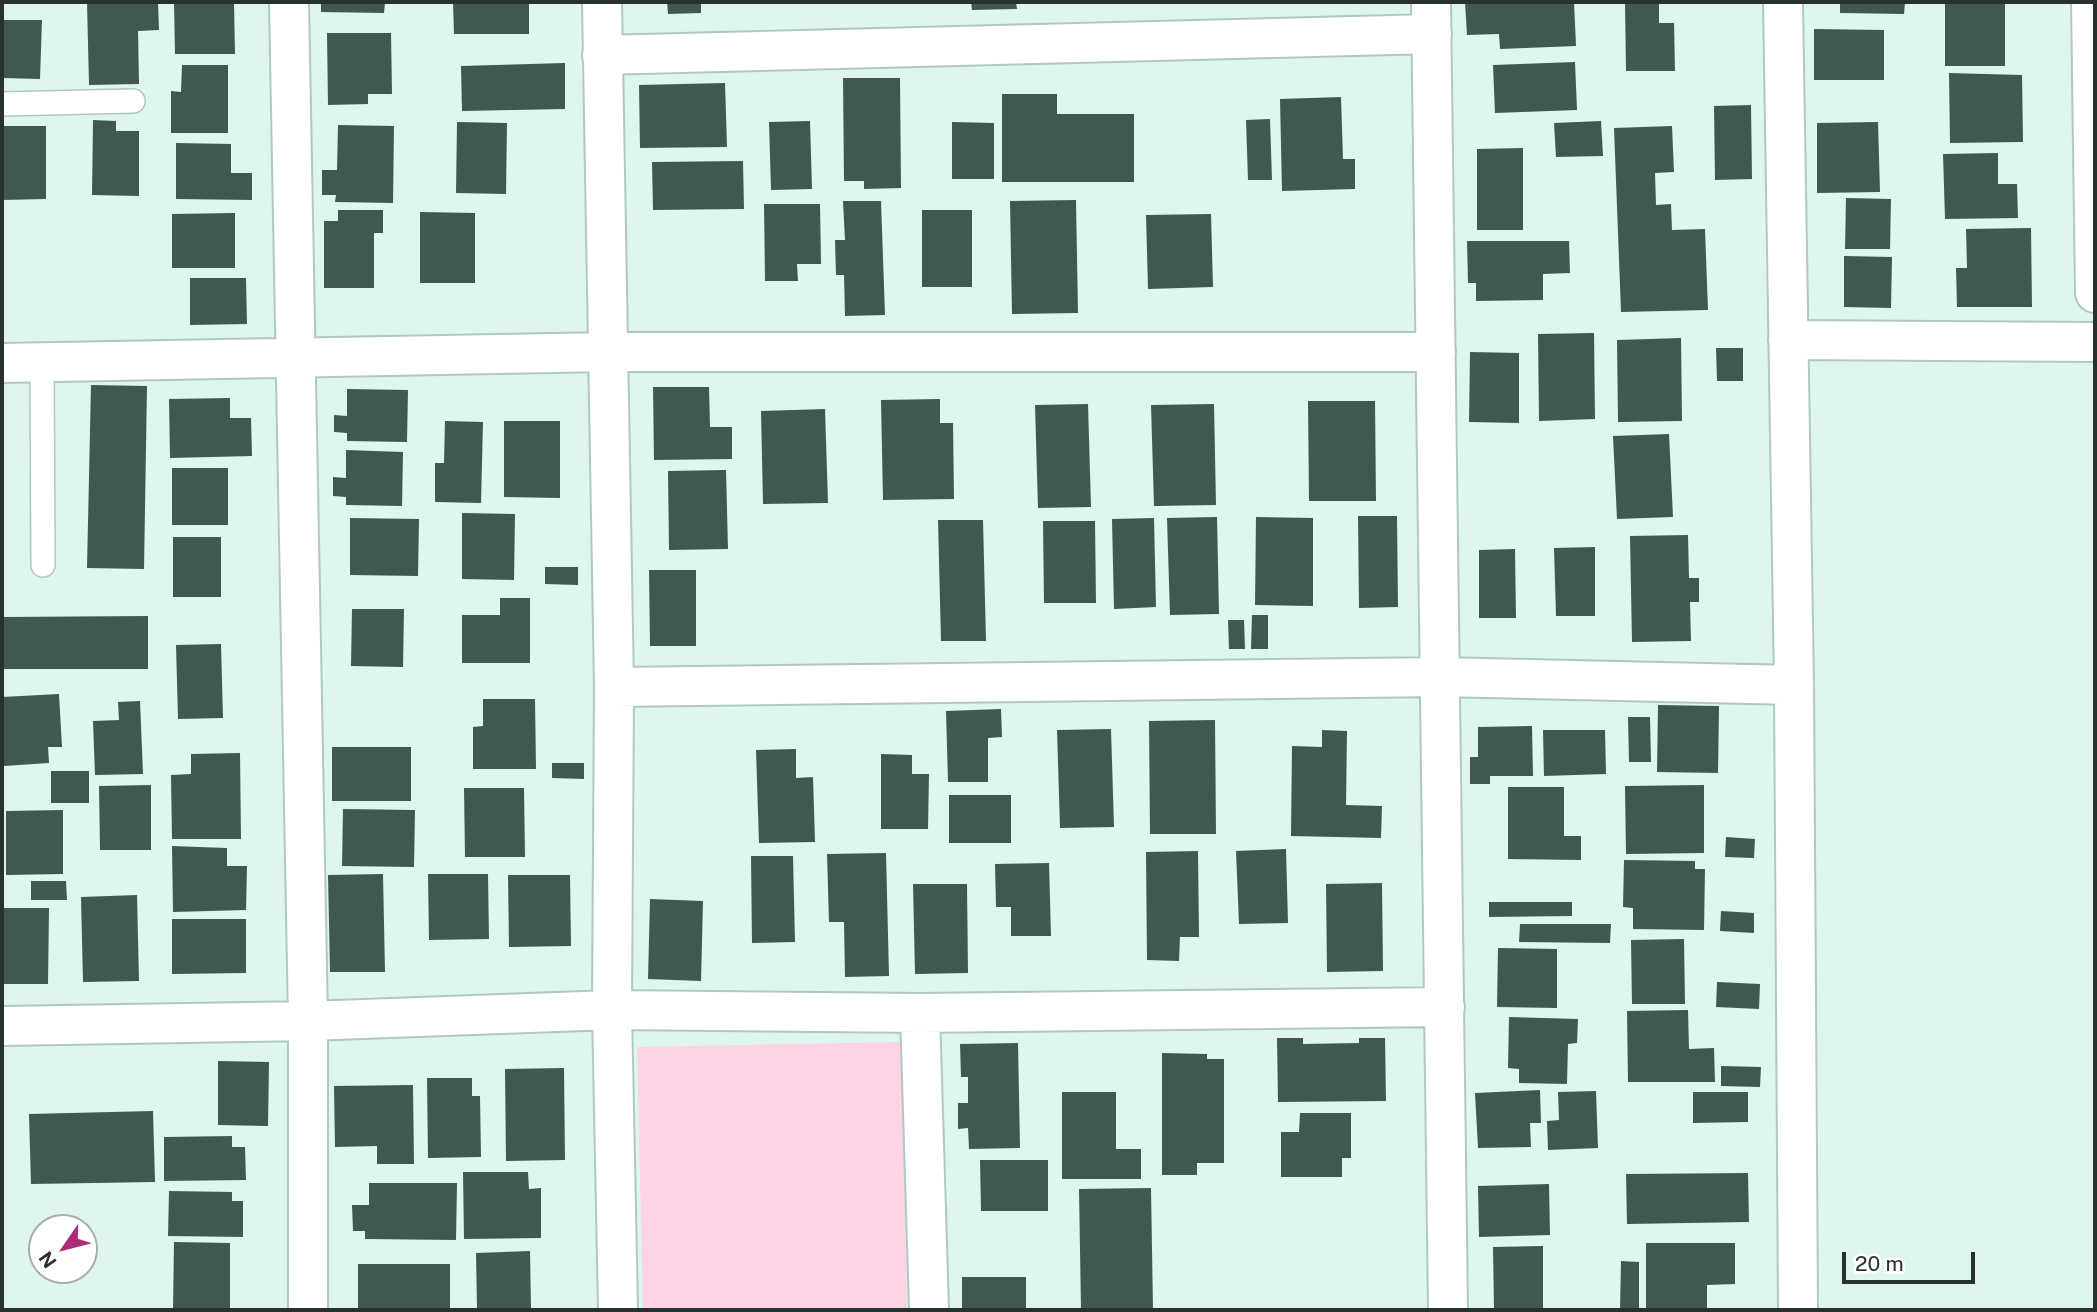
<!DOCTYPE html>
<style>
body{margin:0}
#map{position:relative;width:2097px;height:1312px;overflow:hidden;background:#def6ee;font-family:"Public Sans",sans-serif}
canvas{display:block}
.frame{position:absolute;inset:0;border:4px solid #28312f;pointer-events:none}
.north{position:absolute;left:28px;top:1214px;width:70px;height:70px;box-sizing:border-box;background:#fff;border:2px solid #a9adac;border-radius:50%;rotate:235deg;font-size:19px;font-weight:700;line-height:28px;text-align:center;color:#28312f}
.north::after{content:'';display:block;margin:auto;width:24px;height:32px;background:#ad2c79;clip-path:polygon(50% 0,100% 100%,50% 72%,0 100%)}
.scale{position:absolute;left:1842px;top:1252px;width:133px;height:32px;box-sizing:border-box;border:4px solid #28312f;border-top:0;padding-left:9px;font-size:21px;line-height:24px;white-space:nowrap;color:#28312f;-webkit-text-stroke:5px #fff;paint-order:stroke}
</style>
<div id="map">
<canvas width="2097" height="1312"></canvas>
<div class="frame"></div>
<div class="north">N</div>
<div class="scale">20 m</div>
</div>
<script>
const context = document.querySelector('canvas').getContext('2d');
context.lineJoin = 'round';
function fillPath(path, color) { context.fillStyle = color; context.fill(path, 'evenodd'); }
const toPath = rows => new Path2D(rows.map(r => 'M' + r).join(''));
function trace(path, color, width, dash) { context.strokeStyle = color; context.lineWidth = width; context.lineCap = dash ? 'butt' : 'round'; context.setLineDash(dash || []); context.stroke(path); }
const green = toPath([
 [902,1042,907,1310,643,1310,637,1047]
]);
const building = toPath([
 [87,2,158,2,159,30,138,31,139,84,89,85],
 [174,2,234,2,235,54,175,54],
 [321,2,385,2,384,13,321,12],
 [453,2,529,2,529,34,454,34],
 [667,2,701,2,701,13,668,14],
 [971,2,1016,2,1017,9,972,10],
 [1465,2,1574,2,1576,46,1500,49,1499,34,1467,35],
 [1625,2,1659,2,1659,23,1674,23,1675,71,1626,71],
 [1840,2,1905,2,1904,14,1840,13],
 [1945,2,2005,2,2005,66,1945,66],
 [2,20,42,20,40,79,2,78],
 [1814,29,1884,30,1884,80,1814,80],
 [327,33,391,33,392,94,368,94,368,104,328,105],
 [1575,62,1577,110,1495,113,1493,65],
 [565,63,565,109,462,111,461,66],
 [182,65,228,65,228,133,171,133,171,91,181,92],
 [1949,73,2022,75,2023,142,1950,143],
 [843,78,900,78,901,188,864,189,864,181,844,181],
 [725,83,727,147,640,148,639,85],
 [1002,94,1057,94,1057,114,1134,114,1134,182,1002,182],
 [1341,97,1343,159,1355,159,1355,189,1282,191,1280,99],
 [1751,105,1752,179,1715,180,1714,106],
 [1270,119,1272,180,1248,180,1246,120],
 [93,120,116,121,116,131,139,131,139,196,92,195],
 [810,121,812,189,771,190,769,122],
 [1601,121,1603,156,1556,157,1554,123],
 [457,122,507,123,506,194,456,193],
 [952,122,994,123,994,179,952,179],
 [1878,122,1880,192,1817,193,1817,123],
 [338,125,394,126,393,203,335,202,336,195,322,195,322,170,337,170],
 [2,126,46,126,46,199,2,200],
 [1672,126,1674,172,1655,173,1656,205,1671,204,1672,230,1705,229,1708,310,1621,312,1614,128],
 [176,143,231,144,231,173,252,173,252,200,176,199],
 [1523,148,1523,230,1477,230,1477,149],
 [1998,153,1998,184,2017,184,2018,218,1945,219,1943,154],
 [743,161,744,209,653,210,652,162],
 [1846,198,1891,199,1890,249,1845,249],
 [1076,200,1078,313,1012,314,1010,201],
 [843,201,881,201,885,315,845,316,844,275,836,275,835,240,845,240],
 [764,204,820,204,821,264,797,264,798,281,765,281],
 [338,210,383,210,383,233,374,233,374,288,324,288,324,221,338,221],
 [922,210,972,210,972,287,922,287],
 [420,212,475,213,475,283,420,283],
 [235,213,235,268,172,268,172,214],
 [1211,214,1213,287,1148,289,1146,215],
 [2031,228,2032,307,1957,307,1956,268,1967,268,1966,229],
 [1467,241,1569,241,1570,273,1543,274,1543,300,1476,301,1476,283,1468,283],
 [1844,256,1892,257,1891,308,1844,307],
 [190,278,246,278,247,324,190,325],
 [1594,333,1595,419,1539,421,1538,334],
 [1681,338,1682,421,1618,422,1617,340],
 [1716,348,1743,348,1743,381,1717,381],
 [1470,352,1519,353,1519,423,1469,422],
 [91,385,147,386,144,569,87,568],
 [653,387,709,387,710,427,732,427,732,459,654,460],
 [347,389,408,390,407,442,347,441,347,433,334,432,334,415,347,416],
 [230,398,230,418,251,418,252,456,170,458,169,399],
 [940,399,940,423,953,423,954,499,883,500,881,400],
 [1308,401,1375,401,1376,501,1309,501],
 [1088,404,1091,507,1038,508,1035,405],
 [1214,404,1216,505,1154,506,1151,405],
 [825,409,828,503,763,504,761,411],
 [445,421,483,422,481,503,435,502,435,463,444,463],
 [504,421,560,421,560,498,504,497],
 [1669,434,1673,517,1617,519,1613,436],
 [346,450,403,452,402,506,346,505,346,497,333,496,333,477,346,478],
 [172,468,228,468,228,525,172,525],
 [726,470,728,549,669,550,668,471],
 [462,513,515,514,514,580,462,579],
 [1358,516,1397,516,1398,607,1359,608],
 [1217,517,1219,614,1170,615,1167,518],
 [1256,517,1313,518,1313,606,1255,605],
 [350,518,419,519,418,576,350,575],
 [1154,518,1156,607,1114,609,1112,519],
 [938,520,983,520,986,641,941,641],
 [1043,521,1095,521,1096,603,1044,603],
 [1688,535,1689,578,1699,578,1699,602,1690,602,1691,641,1632,642,1630,536],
 [173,537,221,537,221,597,173,597],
 [1595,547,1595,616,1556,616,1554,548],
 [1515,549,1516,618,1479,618,1479,550],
 [545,567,578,567,578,585,545,584],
 [649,570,696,570,696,646,650,646],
 [500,598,530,598,530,663,462,663,462,615,500,615],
 [352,609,404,609,403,667,351,666],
 [1252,615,1268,615,1268,649,1251,649],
 [148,616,148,669,2,669,2,617],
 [1228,620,1244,620,1245,649,1229,649],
 [221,644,223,718,178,719,176,645],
 [59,694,62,747,48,747,49,763,4,766,2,697],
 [483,699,535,699,536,769,473,769,473,727,483,726],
 [140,701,143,774,95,775,93,721,119,720,118,702],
 [1658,705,1719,706,1718,773,1657,772],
 [1001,709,1002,737,988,738,988,782,948,782,946,711],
 [1628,717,1650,717,1651,762,1629,762],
 [1215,720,1216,834,1150,834,1149,721],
 [1532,726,1533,776,1490,776,1490,784,1470,784,1470,757,1478,757,1478,727],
 [1111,729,1114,827,1060,828,1057,730],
 [1322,730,1347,731,1346,805,1382,806,1381,838,1291,836,1292,746,1322,747],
 [1543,730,1605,730,1606,774,1544,776],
 [332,747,411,747,411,801,332,801],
 [796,749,796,778,813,777,815,842,759,843,756,750],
 [240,753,241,839,172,839,171,775,191,774,191,754],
 [881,754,912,755,912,774,929,774,928,829,881,829],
 [552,763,584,763,584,779,552,778],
 [51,771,89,771,89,803,51,803],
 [151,785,151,850,100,850,99,786],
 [1704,785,1704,853,1626,854,1625,786],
 [1508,787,1564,787,1564,836,1581,836,1581,860,1508,859],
 [464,788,524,788,525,857,465,857],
 [949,795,1011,795,1011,843,949,843],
 [343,809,415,810,414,867,342,866],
 [63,810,63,874,6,875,6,811],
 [1726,837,1755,839,1754,858,1725,857],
 [172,846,227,848,227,866,247,866,246,910,173,912],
 [1286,849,1288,923,1239,924,1236,851],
 [1198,851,1199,937,1180,937,1179,961,1147,960,1146,852],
 [886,853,889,976,845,977,844,922,829,922,827,854],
 [751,856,793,856,795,942,752,943],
 [1624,860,1695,861,1695,869,1705,869,1704,930,1633,929,1633,908,1623,907],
 [1049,863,1051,936,1011,936,1011,907,996,907,995,864],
 [383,874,385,972,330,972,328,875],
 [428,874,488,874,489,939,429,940],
 [508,875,570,875,571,946,509,947],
 [31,881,66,881,67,900,31,900],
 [1382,883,1383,971,1327,972,1326,884],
 [913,884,967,884,968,973,915,974],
 [137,895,139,981,83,982,81,897],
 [650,899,703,901,701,981,648,979],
 [1489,902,1572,902,1572,916,1489,917],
 [2,908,49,908,48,984,2,984],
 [1721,911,1754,913,1754,933,1720,931],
 [172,919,246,919,246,973,172,974],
 [1520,924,1611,924,1610,943,1519,942],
 [1684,939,1685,1004,1632,1004,1631,940],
 [1498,948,1557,949,1557,1008,1497,1007],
 [1717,982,1760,984,1759,1009,1716,1007],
 [1688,1010,1689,1049,1714,1048,1715,1082,1628,1082,1627,1011],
 [1509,1017,1578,1019,1577,1043,1568,1044,1567,1084,1519,1083,1519,1069,1508,1068],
 [1277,1038,1303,1038,1303,1044,1359,1043,1359,1038,1385,1038,1386,1101,1278,1102],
 [1018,1043,1020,1148,969,1149,968,1128,958,1129,958,1103,968,1103,968,1077,961,1077,960,1044],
 [1162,1053,1207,1054,1207,1059,1224,1059,1224,1163,1197,1163,1197,1175,1162,1175],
 [218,1061,269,1062,268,1126,218,1125],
 [1721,1066,1761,1067,1760,1087,1721,1086],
 [564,1068,565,1160,506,1161,505,1069],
 [427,1078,472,1078,472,1096,480,1096,481,1157,428,1158],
 [413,1085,414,1164,377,1164,377,1146,335,1147,334,1086],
 [1540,1090,1541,1123,1530,1123,1531,1147,1478,1148,1475,1093],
 [1596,1091,1598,1148,1548,1150,1547,1121,1559,1120,1558,1092],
 [1062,1092,1116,1092,1116,1149,1141,1149,1141,1179,1062,1179],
 [1693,1092,1748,1092,1748,1122,1693,1123],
 [153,1111,155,1182,31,1184,29,1114],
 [1300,1113,1351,1113,1351,1158,1342,1158,1342,1177,1281,1177,1281,1132,1299,1132],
 [232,1136,232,1147,245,1147,246,1180,164,1181,164,1137],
 [980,1160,1048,1160,1048,1211,981,1211],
 [463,1172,528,1172,529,1189,541,1188,541,1238,464,1239],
 [1748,1173,1749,1222,1627,1224,1626,1174],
 [369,1183,457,1183,456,1240,365,1239,365,1231,353,1231,352,1205,369,1205],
 [1549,1184,1550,1235,1479,1237,1478,1186],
 [1151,1188,1153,1310,1081,1310,1079,1189],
 [169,1191,232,1192,232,1201,243,1201,243,1237,168,1236],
 [174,1242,230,1243,230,1310,173,1310],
 [1646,1243,1735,1243,1735,1284,1707,1285,1707,1310,1646,1310],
 [1543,1246,1543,1310,1494,1310,1493,1247],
 [530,1251,531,1308,477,1309,476,1253],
 [1621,1261,1639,1262,1639,1310,1620,1310],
 [358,1264,450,1264,450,1310,358,1310],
 [962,1277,1026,1277,1026,1310,962,1310]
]);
const service = toPath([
 [2,104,133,101],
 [42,362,43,565]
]);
const minor = toPath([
 [289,2,308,1021,308,1310],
 [602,2,614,687,612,1010,618,1310],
 [1431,2,1448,1310],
 [1783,2,1794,685,1798,1310],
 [2091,2,2095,293],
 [602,55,1432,34],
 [1788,340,2095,342],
 [2,363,608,352,1436,352],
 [614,687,1440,677,1794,685],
 [920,1013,929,1310],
 [2,1026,308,1021,612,1010,920,1013,1445,1007]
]);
fillPath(green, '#fcd4e6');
fillPath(building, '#425751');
trace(service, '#b1c8c1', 26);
trace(minor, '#b1c8c1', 42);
trace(service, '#fff', 23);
trace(minor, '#fff', 38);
</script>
